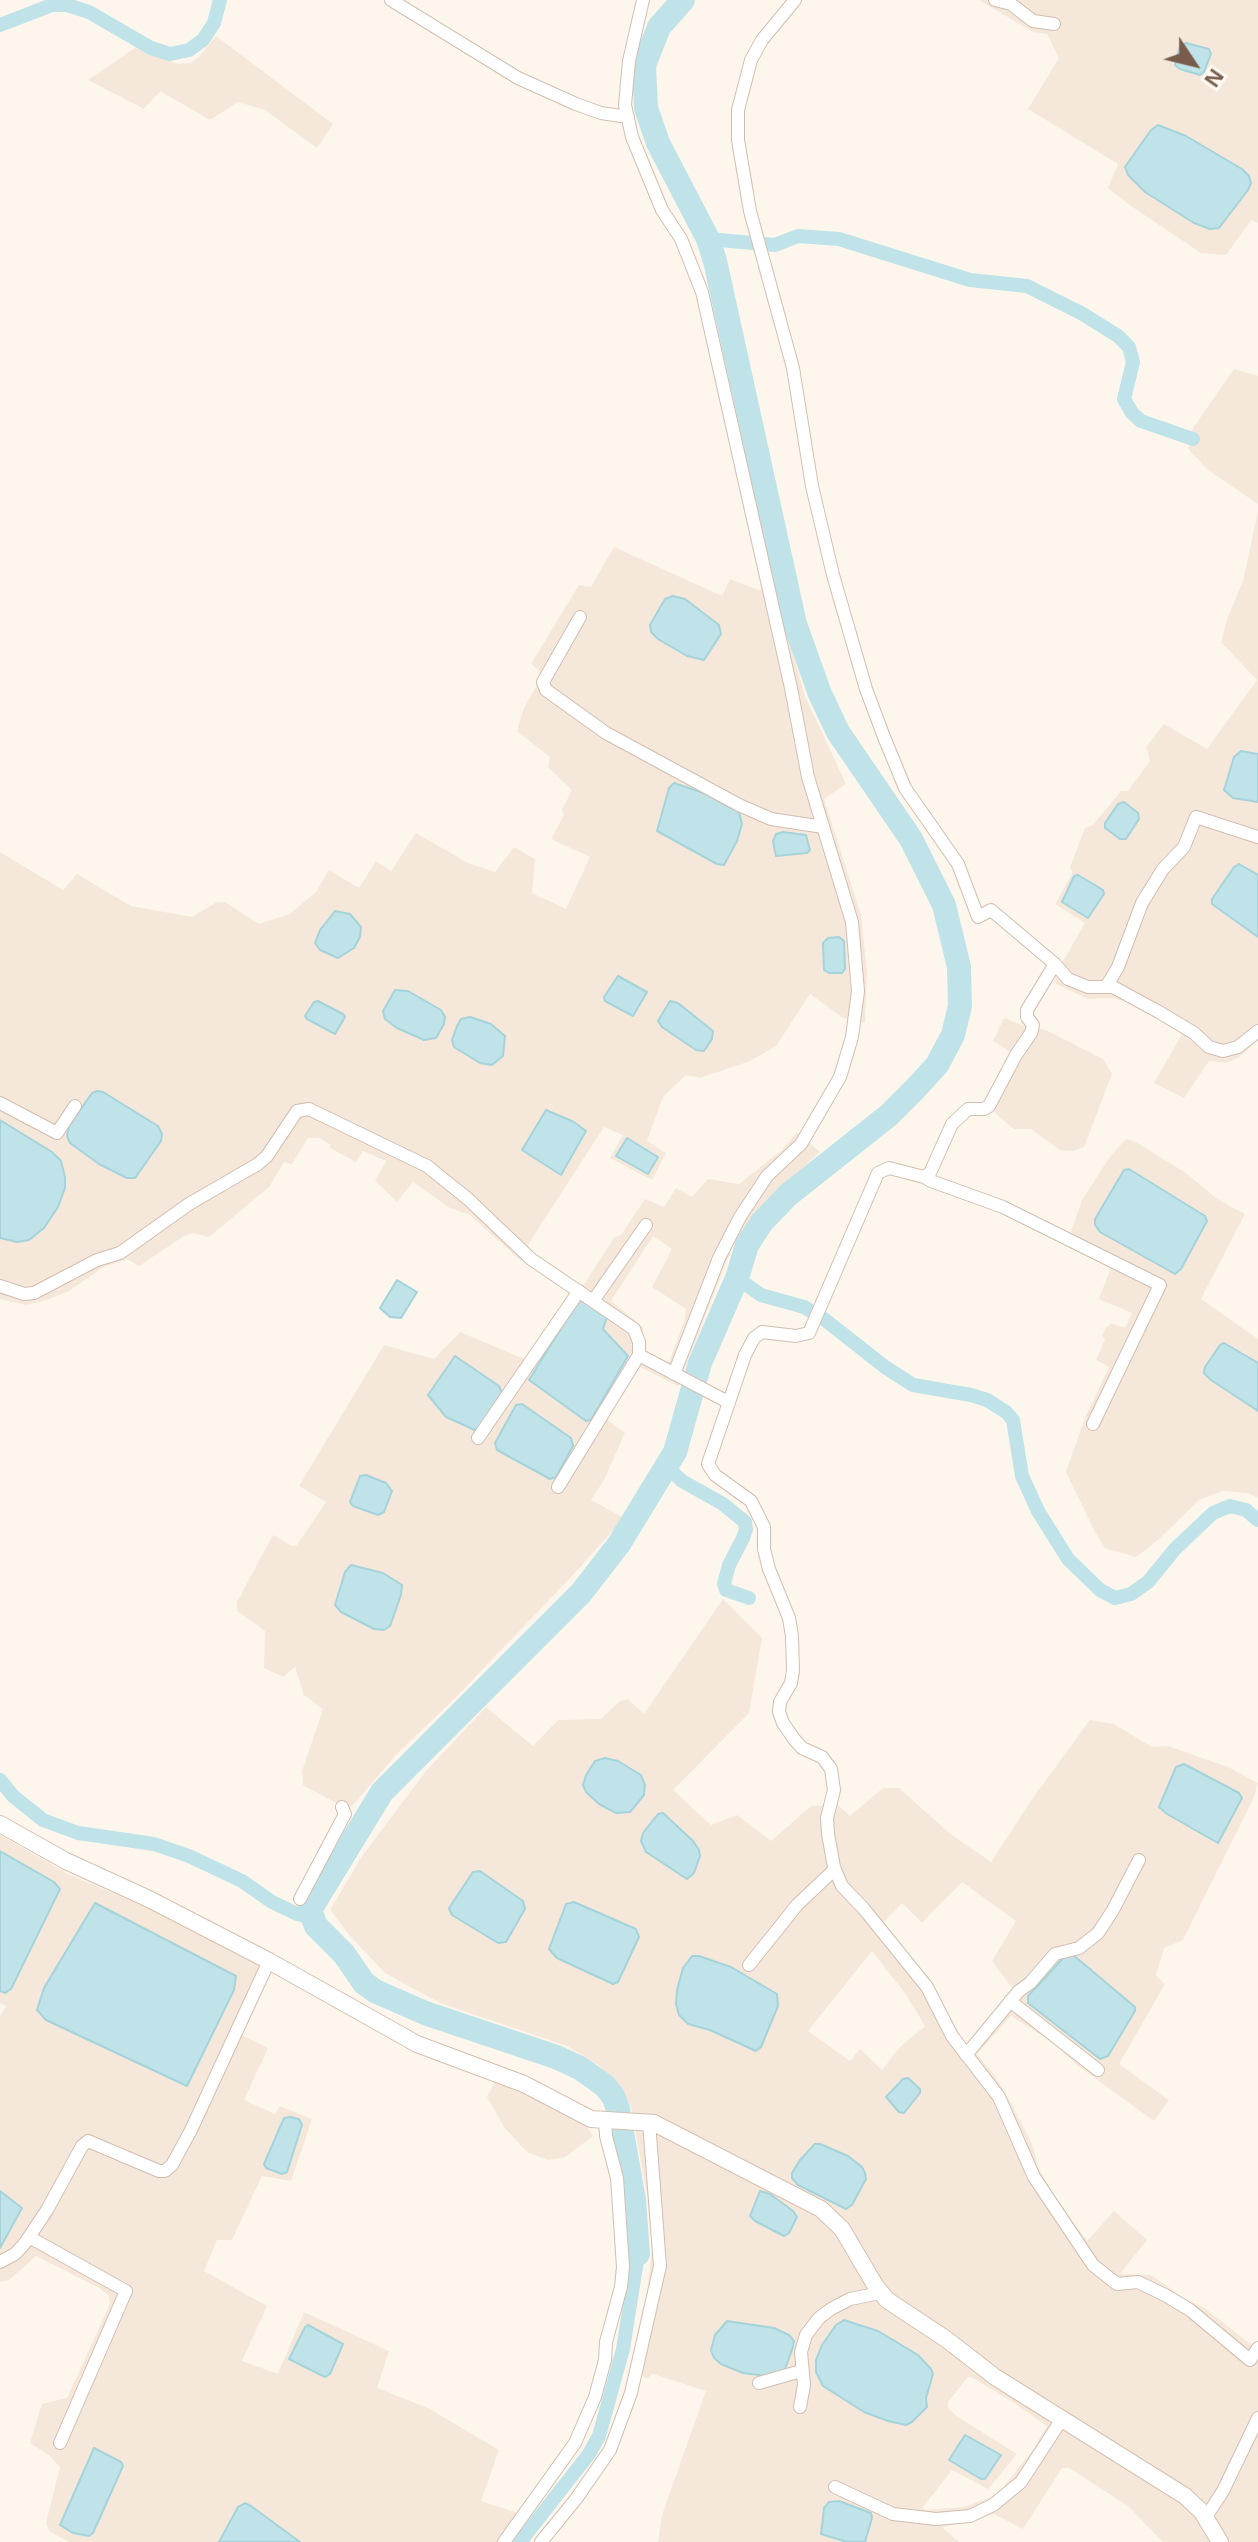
<!DOCTYPE html>
<style>
body{margin:0}
#map{position:relative;width:1258px;height:2542px;overflow:hidden;background:#fdf6ec;font-family:Arial,sans-serif}
canvas{display:block}
.north{position:absolute;left:1154px;top:24px;width:80px;height:80px;-webkit-text-stroke:6px #fffaf3;paint-order:stroke;rotate:125deg;font-size:22px;font-weight:700;line-height:32px;text-align:center;color:#7a5c4d}
.north::after{content:'';display:block;margin:auto;width:28px;height:36px;background:#7a5c4d;clip-path:polygon(50% 0,100% 100%,50% 72%,0 100%)}
</style>
<div id="map">
<canvas width="1258" height="2542"></canvas>
<div class="north">N</div>
</div>
<script>
const context = document.querySelector('canvas').getContext('2d');
context.lineJoin = 'round';
function fillPath(path, color) { context.fillStyle = color; context.fill(path, 'evenodd'); }
const toPath = rows => new Path2D(rows.map(r => 'M' + r).join(''));
function trace(path, color, width, dash) { context.strokeStyle = color; context.lineWidth = width; context.lineCap = dash ? 'butt' : 'round'; context.setLineDash(dash || []); context.stroke(path); }
const residential = toPath([
 [979,0,1258,0,1258,223,1251,220,1226,255,1201,253,1131,206,1108,188,1118,164,1028,109,1059,58,1047,34,1033,32],
 [216,36,333,124,317,148,265,110,238,102,210,120,160,91,144,109,88,80,135,48,178,64,190,63,199,57],
 [1234,369,1258,376,1258,504,1208,470,1188,449,1193,428],
 [1258,511,1258,1040,1238,1058,1226,1063,1209,1061,1184,1098,1154,1083,1182,1034,1172,1025,1128,1002,1112,998,1088,999,1054,983,1062,963,1085,923,1055,904,1073,872,1070,867,1085,828,1093,825,1121,791,1128,791,1150,761,1146,747,1164,724,1207,749,1257,680,1221,642,1227,619,1243,581],
 [614,547,722,596,730,579,759,590,774,587,805,696,846,784,824,799,861,915,867,972,865,1023,843,1018,810,994,776,1046,750,1061,700,1078,686,1075,663,1097,647,1141,666,1153,652,1180,610,1158,623,1135,604,1127,531,1240,521,1261,470,1215,450,1208,413,1182,397,1202,375,1181,386,1161,363,1151,356,1162,330,1148,331,1145,320,1138,308,1138,292,1164,284,1162,269,1187,209,1237,193,1233,184,1236,139,1266,127,1259,104,1267,69,1291,44,1301,26,1305,0,1299,0,852,63,890,77,874,131,906,192,917,217,902,225,902,259,924,290,914,316,892,329,870,359,888,376,861,391,871,416,833,468,863,495,872,514,847,535,859,532,893,566,909,590,857,551,839,564,815,562,810,572,790,548,767,550,757,517,731,524,708,543,674,531,664,579,585,591,587],
 [1004,1018,1022,1025,1046,1030,1103,1059,1112,1074,1084,1147,1073,1151,1060,1150,1031,1129,1014,1129,997,1115,987,1101,1011,1052,993,1041],
 [797,1132,820,1152,758,1210,733,1245,678,1386,638,1366,606,1419,625,1433,604,1480,591,1500,624,1518,573,1575,457,1696,395,1756,354,1804,341,1812,336,1803,303,1785,302,1771,323,1709,304,1695,295,1667,283,1677,264,1668,265,1631,237,1611,237,1602,273,1535,292,1546,297,1545,326,1502,299,1486,384,1345,434,1359,460,1332,529,1361,565,1307,585,1283,614,1238,621,1235,645,1199,664,1207,676,1188,692,1197,708,1179,739,1184,782,1150],
 [653,1236,672,1249,652,1287,686,1309,685,1319,669,1362,661,1361,643,1350,643,1327,611,1301],
 [1126,1139,1134,1141,1186,1173,1217,1199,1245,1214,1201,1299,1258,1339,1258,1498,1248,1493,1223,1491,1199,1500,1158,1540,1136,1557,1105,1548,1094,1530,1066,1472,1085,1418,1109,1367,1096,1360,1105,1339,1102,1336,1105,1329,1111,1323,1125,1328,1132,1313,1099,1299,1111,1267,1067,1243,1082,1200,1109,1158],
 [723,1599,762,1638,749,1713,673,1790,711,1825,737,1815,771,1841,811,1806,838,1805,850,1816,883,1788,899,1788,949,1833,991,1862,1035,1795,1090,1720,1114,1724,1152,1747,1168,1746,1228,1767,1258,1783,1254,1797,1183,1940,1164,1948,1156,1975,1165,1984,1119,2064,1169,2100,1154,2121,1078,2066,1052,2042,1011,2016,977,2054,995,2076,1010,2101,1033,2146,1038,2167,1057,2200,1087,2241,1114,2211,1147,2240,1120,2274,1151,2275,1184,2298,1206,2309,1254,2347,1258,2342,1258,2542,1163,2542,1128,2506,1069,2468,1062,2468,1023,2529,994,2514,977,2520,942,2527,959,2542,658,2542,662,2515,706,2391,653,2374,646,2379,632,2364,647,2292,652,2248,647,2195,631,2107,619,2085,598,2065,567,2046,440,2003,385,1973,351,1937,330,1910,360,1859,426,1771,486,1707,533,1746,558,1720,601,1719,620,1701,628,1699,644,1714],
 [962,1882,1016,1921,992,1961,1013,1989,966,2046,932,1984,884,1922,902,1903,922,1923],
 [872,1951,907,1996,925,2026,900,2047,882,2070,860,2049,850,2061,808,2031],
 [968,2377,973,2378,1011,2401,1047,2426,1034,2448,1002,2489,992,2497,963,2507,925,2510,923,2507,952,2470,988,2489,1017,2454,955,2415,948,2407,948,2402],
 [0,1835,70,1875,153,1910,262,1966,266,1981,242,2035,268,2048,244,2100,275,2114,280,2106,312,2119,291,2181,262,2176,232,2240,217,2240,204,2271,267,2306,242,2361,278,2374,304,2312,389,2351,377,2388,428,2408,499,2450,481,2501,518,2513,510,2542,69,2542,49,2531,46,2523,60,2467,50,2456,30,2443,42,2404,67,2398,110,2304,109,2296,99,2288,36,2256,9,2280,0,2282,0,2017,6,2006,0,2003],
 [495,2082,539,2097,584,2122,593,2136,565,2157,548,2160,527,2152,504,2127,487,2097]
]);
const water = toPath([
 [1186,43,1209,49,1211,54,1204,72,1200,75,1180,69,1175,65,1180,46,1186,43],
 [1158,125,1186,136,1242,169,1249,176,1251,183,1248,190,1219,228,1210,229,1194,223,1145,192,1128,175,1125,167,1151,130,1158,125],
 [673,596,685,599,719,625,721,634,704,660,687,656,658,639,651,632,650,625,665,599,673,596],
 [1241,751,1258,754,1258,802,1233,798,1224,790,1234,757,1241,751],
 [674,783,704,793,739,812,742,824,737,841,724,865,717,864,657,831,669,788,674,783],
 [1124,802,1138,813,1139,819,1126,839,1120,839,1105,828,1105,823,1118,804,1124,802],
 [783,832,806,835,810,850,807,853,776,856,773,841,776,834,783,832],
 [1239,864,1258,875,1258,937,1212,904,1212,899,1234,867,1239,864],
 [1078,875,1103,890,1104,894,1088,918,1062,902,1074,876,1078,875],
 [335,911,350,914,361,927,360,937,354,948,338,958,320,950,315,943,320,930,335,911],
 [839,937,844,941,845,969,842,973,829,973,824,970,823,943,828,938,839,937],
 [618,976,647,992,633,1016,605,1001,604,997,618,976],
 [395,990,408,991,441,1010,445,1017,444,1024,436,1038,424,1040,397,1028,385,1019,383,1011,395,990],
 [318,1001,343,1014,345,1017,335,1034,307,1019,305,1016,314,1002,318,1001],
 [670,1001,678,1003,713,1031,712,1039,704,1051,696,1050,662,1027,658,1021,670,1001],
 [470,1017,491,1024,505,1036,503,1056,492,1065,480,1063,454,1047,452,1040,457,1026,461,1019,470,1017],
 [97,1091,103,1092,158,1126,162,1134,161,1141,135,1178,127,1178,99,1164,70,1143,67,1136,69,1126,92,1093,97,1091],
 [546,1110,574,1122,586,1131,561,1175,522,1150,546,1110],
 [0,1120,52,1152,61,1161,65,1177,65,1188,58,1207,44,1228,29,1240,17,1242,0,1238,0,1120],
 [627,1138,658,1157,648,1174,616,1156,627,1138],
 [1129,1169,1205,1216,1207,1221,1181,1269,1175,1274,1100,1232,1095,1225,1095,1219,1124,1170,1129,1169],
 [397,1280,417,1292,401,1318,390,1317,380,1308,397,1280],
 [578,1301,584,1301,607,1317,603,1329,628,1356,591,1420,586,1421,529,1380,578,1301],
 [1224,1343,1258,1363,1258,1411,1211,1380,1204,1373,1205,1367,1220,1345,1224,1343],
 [455,1356,499,1386,502,1393,479,1429,475,1430,446,1417,428,1395,455,1356],
 [522,1404,571,1438,573,1446,556,1477,550,1479,497,1450,495,1443,516,1405,522,1404],
 [366,1475,386,1483,392,1491,384,1512,378,1515,353,1506,350,1502,360,1476,366,1475],
 [351,1565,383,1573,402,1585,401,1595,390,1626,384,1630,374,1629,341,1612,335,1605,345,1572,351,1565],
 [605,1758,618,1761,641,1775,645,1785,644,1795,630,1812,616,1813,599,1804,586,1792,583,1785,586,1775,595,1761,605,1758],
 [1184,1764,1239,1793,1242,1798,1218,1843,1167,1814,1159,1807,1176,1767,1184,1764],
 [663,1813,693,1841,699,1850,700,1856,694,1873,687,1879,646,1852,641,1841,643,1833,658,1814,663,1813],
 [0,1851,54,1882,60,1889,11,1989,5,1993,0,1991,0,1851],
 [480,1871,523,1901,525,1909,506,1942,498,1943,452,1915,449,1908,473,1872,480,1871],
 [574,1902,636,1929,639,1937,618,1982,613,1984,557,1958,549,1949,566,1904,574,1902],
 [95,1903,236,1976,234,1990,187,2086,46,2020,37,2010,44,1988,95,1903],
 [1072,1954,1135,2007,1135,2011,1108,2056,1100,2059,1028,2003,1028,1996,1066,1955,1072,1954],
 [692,1956,699,1956,731,1967,777,1994,778,2006,761,2047,756,2051,710,2030,688,2024,679,2015,676,2004,677,1990,683,1968,692,1956],
 [908,2078,920,2089,920,2093,904,2113,899,2112,886,2097,903,2079,908,2078],
 [290,2117,299,2119,302,2125,287,2172,282,2174,266,2168,264,2164,284,2118,290,2117],
 [815,2144,820,2144,848,2156,862,2167,865,2173,866,2179,852,2205,846,2209,798,2185,792,2178,792,2173,800,2160,815,2144],
 [0,2191,22,2208,0,2248,0,2191],
 [760,2191,770,2194,793,2211,797,2217,789,2233,784,2236,755,2221,750,2216,760,2191],
 [844,2320,878,2331,918,2355,931,2369,933,2374,926,2398,927,2407,912,2422,906,2425,888,2421,864,2412,823,2386,816,2372,816,2360,822,2345,836,2325,844,2320],
 [727,2321,774,2328,789,2335,794,2341,793,2347,785,2369,774,2377,743,2373,721,2364,714,2358,711,2350,715,2335,727,2321],
 [308,2325,343,2344,330,2374,325,2377,289,2359,305,2327,308,2325],
 [965,2435,1001,2455,985,2479,981,2479,949,2460,965,2435],
 [94,2448,121,2462,123,2466,93,2533,89,2536,73,2533,60,2525,94,2448],
 [839,2501,871,2513,872,2518,865,2542,847,2542,821,2534,824,2508,829,2502,839,2501],
 [245,2503,251,2506,300,2542,219,2542,238,2507,245,2503]
]);
const canal = toPath([
 [680,0,680,1],
 [0,25,52,5,67,5,89,12,151,48,170,54,189,50,203,40,214,23,220,0],
 [708,239,775,245,798,236,839,239,970,280,1027,286,1081,313,1118,336,1129,347,1133,362,1124,399,1132,413,1141,421,1193,439],
 [737,1278,761,1295,804,1307,824,1319,885,1367,913,1385,971,1395,987,1400,1006,1412,1013,1420,1022,1476,1038,1511,1068,1559,1100,1590,1115,1598,1131,1594,1148,1582,1175,1549,1213,1513,1230,1506,1246,1510,1258,1520],
 [667,1467,682,1481,723,1504,745,1522,746,1529,743,1538,729,1565,724,1584,726,1590,749,1598],
 [0,1780,13,1796,43,1820,78,1833,154,1844,189,1856,242,1881,272,1902,297,1914,311,1917],
 [520,2542,589,2454,599,2436,623,2349,638,2254]
]);
const river = toPath([
 [638,2254,634,2200,618,2109,613,2096,605,2086,580,2068,556,2057,425,2013,375,1991,364,1983,344,1954,316,1926,310,1910,382,1792,581,1593,619,1544,675,1452,700,1363,737,1278,747,1245,762,1222,788,1195,889,1115,915,1089,937,1065,953,1035,960,1006,959,967,944,905,911,839,838,732,820,694,795,624,715,261,708,239,658,143,646,108,644,65,659,27,683,0]
]);
const street = toPath([
 [391,0,518,78,576,104,601,113,628,117],
 [643,0,629,61,625,105,632,137,662,210,681,239,702,292,791,688,808,777,852,922,858,991,852,1037,840,1077,801,1144,767,1176,740,1217,719,1258,674,1374],
 [795,0,762,40,751,60,738,110,738,140,750,211,793,368,812,486,833,575,866,689,884,737,905,788,958,864,978,917,991,910,1055,964,1027,1010,1027,1017,1033,1025,1031,1033,1016,1055,989,1106,984,1109,968,1109,952,1124,930,1173,924,1177,889,1168,878,1173,809,1333,796,1336,762,1332,754,1338,745,1355,708,1464,715,1475,751,1501,764,1527,764,1549,769,1569,789,1618,792,1636,793,1671,791,1683,780,1702,779,1712,783,1723,794,1739,802,1748,822,1757,831,1769,834,1790,827,1818,828,1834,834,1867,842,1886,864,1909,927,1987,952,2036,999,2097,1034,2177,1093,2265,1117,2284,1138,2282,1165,2295,1190,2310,1250,2360,1258,2348],
 [995,0,1011,4,1033,21,1054,24],
 [580,617,543,682,546,690,606,733,739,805,771,819,823,827],
 [1055,964,1068,979,1088,987,1113,987,1159,1012,1194,1033,1209,1047,1223,1051,1238,1047,1258,1031],
 [1106,987,1118,967,1142,903,1163,869,1184,847,1196,817,1258,837],
 [0,1103,57,1133,75,1106],
 [924,1177,931,1181,1003,1207,1160,1285,1093,1424],
 [0,1286,24,1294,34,1293,97,1260,120,1253,189,1204,258,1164,267,1156,297,1111,309,1109,427,1166,468,1199,531,1259,634,1329,639,1342,639,1355,728,1402],
 [593,1301,646,1225],
 [478,1438,579,1291],
 [558,1487,639,1355],
 [300,1899,345,1814,342,1807],
 [749,1965,797,1905,835,1869],
 [1010,2001,1098,2070],
 [966,2055,1019,1991,1030,1983,1055,1954,1079,1948,1098,1933,1113,1910,1139,1860],
 [29,2237,126,2291,60,2443],
 [0,2262,15,2254,25,2243,47,2210,82,2146,88,2141,159,2171,165,2171,172,2165,191,2130,269,1961],
 [759,2383,801,2371],
 [800,2407,804,2385,801,2352,806,2335,819,2318,831,2309,850,2299,880,2293],
 [835,2487,893,2514,936,2519,970,2516,993,2505,1021,2482,1062,2419],
 [1206,2517,1223,2491,1258,2418],
 [504,2542,575,2443,595,2397,605,2360,606,2342,621,2287,623,2267,617,2178,606,2136,605,2120],
 [541,2542,576,2499,610,2450,631,2393,660,2266,649,2122]
]);
const secondary = toPath([
 [0,1824,66,1861,149,1899,269,1961,417,2044,524,2084,591,2119,654,2123,821,2209,842,2229,875,2285,887,2300,946,2339,995,2377,1185,2496,1202,2512,1220,2542]
]);
fillPath(residential, '#f5e8da');
fillPath(water, '#bfe3e8');
trace(water, '#a5d3da', 2);
trace(canal, '#bfe3e8', 14);
trace(river, '#bfe3e8', 24);
trace(street, '#d1beb0', 14);
trace(secondary, '#d6c0b0', 18);
trace(street, '#fff', 12);
trace(secondary, '#fff', 16);
</script>
